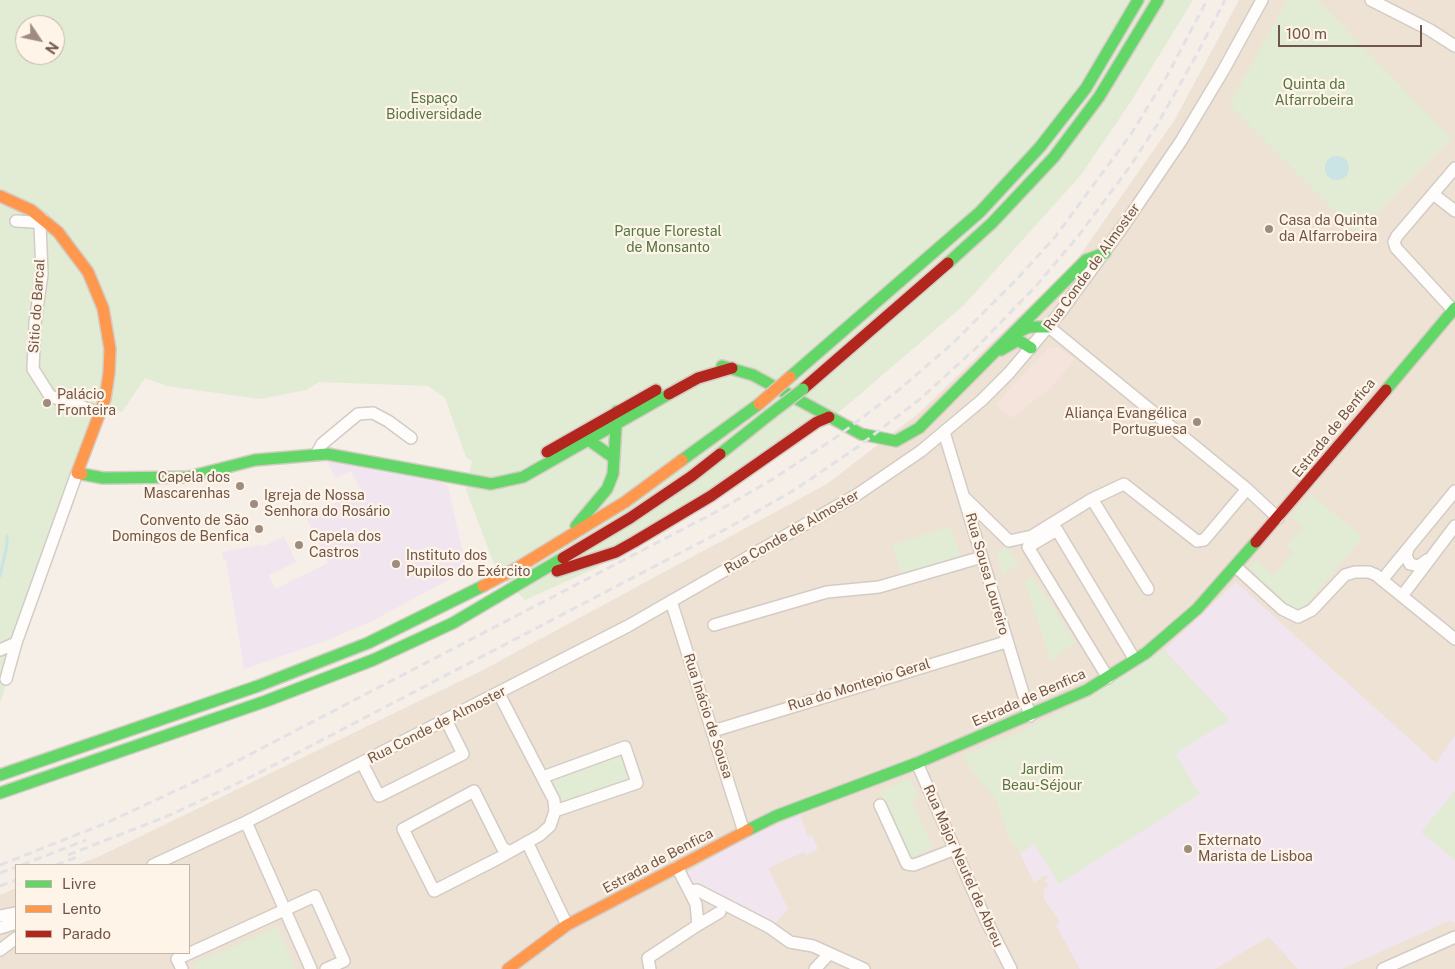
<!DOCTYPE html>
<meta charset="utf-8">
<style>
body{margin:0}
#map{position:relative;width:1455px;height:969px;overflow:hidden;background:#f5efe8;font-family:"Public Sans",sans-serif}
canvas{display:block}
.legend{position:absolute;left:15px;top:864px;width:175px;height:90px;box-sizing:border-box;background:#fef4e7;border:1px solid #c5b5a8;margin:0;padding:6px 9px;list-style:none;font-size:15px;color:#70564a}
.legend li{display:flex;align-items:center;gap:10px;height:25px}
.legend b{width:25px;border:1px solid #c5b5a8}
.north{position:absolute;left:15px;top:15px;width:50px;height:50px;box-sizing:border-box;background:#fef4e7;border:1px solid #c5b5a8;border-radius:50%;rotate:124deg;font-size:14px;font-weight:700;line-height:20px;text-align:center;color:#70564a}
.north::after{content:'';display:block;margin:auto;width:18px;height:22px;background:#9f8c81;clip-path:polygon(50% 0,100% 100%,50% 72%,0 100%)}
.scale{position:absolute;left:1278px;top:25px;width:144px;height:22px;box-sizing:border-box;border:2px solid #70564a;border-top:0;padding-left:6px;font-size:15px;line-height:18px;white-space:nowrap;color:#70564a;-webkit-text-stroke:4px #fef4e7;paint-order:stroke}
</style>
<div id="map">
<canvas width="1455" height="969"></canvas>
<ul class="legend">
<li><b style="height:6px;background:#63d668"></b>Livre</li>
<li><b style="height:6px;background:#ff974d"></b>Lento</li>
<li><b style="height:6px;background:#b3261e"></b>Parado</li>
</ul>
<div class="north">N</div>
<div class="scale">100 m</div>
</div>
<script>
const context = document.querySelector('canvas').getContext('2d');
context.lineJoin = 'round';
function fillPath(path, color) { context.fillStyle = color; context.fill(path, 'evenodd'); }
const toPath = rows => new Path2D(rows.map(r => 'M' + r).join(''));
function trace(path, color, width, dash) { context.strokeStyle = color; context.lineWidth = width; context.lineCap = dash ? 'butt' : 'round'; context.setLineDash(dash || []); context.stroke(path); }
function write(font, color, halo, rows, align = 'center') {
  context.font = font + ' "Public Sans",sans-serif'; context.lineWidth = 4.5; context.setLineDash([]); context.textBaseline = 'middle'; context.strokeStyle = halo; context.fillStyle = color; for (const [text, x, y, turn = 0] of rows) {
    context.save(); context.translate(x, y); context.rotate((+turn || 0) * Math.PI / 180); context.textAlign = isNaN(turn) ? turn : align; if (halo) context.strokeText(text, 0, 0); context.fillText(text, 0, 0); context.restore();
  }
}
const residential = toPath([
 [1239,0,1455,0,1455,969,0,969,0,895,16,888,16,953,189,953,189,865,77,865,100,856,483,670,827,484,919,413,1076,261,1174,121]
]);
const commercial = toPath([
 [1058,347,1075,359,1051,388,1011,418,995,405,1048,348]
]);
const education = toPath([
 [327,461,442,483,448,486,467,570,372,621,323,642,244,669,226,559,223,559,222,552,260,545,262,547,284,536,296,562,269,575,275,589,328,563,306,517,361,490,351,471,335,478],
 [1236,582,1436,763,1455,735,1455,923,1449,921,1342,969,1298,969,1269,937,1215,969,1080,969,1056,925,1060,922,1044,899,1044,890,1048,885,1044,881,1048,878,1045,875,1034,883,1020,853,1228,719,1164,650],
 [800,815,808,837,812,835,818,849,806,855,804,852,768,868,788,909,773,926,693,887,686,873,746,838]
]);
const green = toPath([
 [0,0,1193,0,1128,106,1080,176,964,305,838,413,596,568,525,600,497,572,466,490,472,461,466,457,445,398,428,386,319,382,306,390,260,399,167,386,145,378,122,412,99,407,0,703],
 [25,25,55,25,55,55,25,55],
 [1287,0,1318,0,1452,139,1357,234,1229,105],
 [1311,494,1363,537,1312,598,1305,606,1296,609,1290,607,1249,568,1256,559,1274,575,1293,552,1286,546,1302,527,1291,517],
 [951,526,961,559,902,577,892,545],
 [1006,547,1020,565,1003,574,996,553],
 [1032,576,1076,642,1050,661,1025,581],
 [1164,650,1229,720,1175,754,1200,794,1059,884,1034,844,1020,853,1008,836,997,802,961,756,1022,731,1081,701],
 [616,752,625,756,630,776,625,784,563,806,552,777],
 [910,778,919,797,912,801,933,848,910,858,880,791],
 [1455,791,1455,860,1421,832],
 [277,927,296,969,195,969,193,964]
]);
const water = toPath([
 '1325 168a12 12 0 1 1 24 0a12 12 0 1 1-24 0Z'
]);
const stream = toPath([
 [0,576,7,545,7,536]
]);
const street = toPath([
 [1371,0,1430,30,1455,46],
 [1433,194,1455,211],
 [43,219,40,224,42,274,35,323,33,369,50,396,100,413],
 [16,221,34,222,40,224],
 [1453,310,1396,248,1394,242,1397,236,1455,168],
 [1049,327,1247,489,1278,518],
 [944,432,1030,716],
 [316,455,322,444,358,414,373,413,388,421,411,438],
 [965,498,1009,541,1032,536,1092,499,1124,484,1197,541,1204,540,1247,489],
 [1092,499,1148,589],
 [1408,549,1406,556,1410,564,1419,566,1427,560],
 [1236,567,1282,609,1298,617,1312,610,1345,575,1355,572,1369,572,1376,575,1455,639],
 [1382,580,1455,491],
 [1402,596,1455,526],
 [671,601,744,832],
 [714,625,827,592,879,587,982,557],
 [0,650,16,643],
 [1108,678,1028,547,1057,530,1135,660],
 [6,679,16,643,77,473],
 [499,694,554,800,555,811,550,826,540,835,497,859,434,891,403,829,474,791,502,847,508,851],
 [713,731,1006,642],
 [362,763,379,796,463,754,446,720],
 [917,763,985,918,1011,969],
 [543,777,625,747,637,783,555,811],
 [880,805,907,864,914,865,955,849],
 [246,822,311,969],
 [527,842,567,925],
 [153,865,246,822,628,626,858,494,921,451,982,400,1009,373,1059,314,1124,225,1181,141,1223,71,1262,0],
 [690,891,697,890,769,927,790,942,813,946,864,969],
 [0,916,16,913],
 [698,925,720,912],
 [0,928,16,923],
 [0,950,16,938],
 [182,969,177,959,315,896,344,961,326,969],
 [650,969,648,958,698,925,696,904,677,867],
 [815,969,829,954],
 [1383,969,1455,937]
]);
const fast = toPath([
 [948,263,992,223,1054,157,1099,97,1158,0],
 [1016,333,1029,327,1049,327],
 [1001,350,1018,340,1031,348],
 [722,366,753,375,861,434,896,441,919,428,1086,260,1105,253],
 [790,377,980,212,1040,147,1086,88,1138,0],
 [1386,390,1455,308],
 [590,441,614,458],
 [720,454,769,415],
 [682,460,759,404],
 [82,474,103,478,188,477,255,460,327,454,491,484,523,477,669,394],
 [576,526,607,489,613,474,617,411],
 [0,775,258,686,368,643,483,586],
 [0,793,266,701,373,660,453,623,563,558],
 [748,830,776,816,917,763,1087,690,1146,653,1197,609,1256,542]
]);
const slow = toPath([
 [0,196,31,210,58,232,88,272,103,308,110,349,109,373,105,399,77,473,82,474],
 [483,586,517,568,625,502,682,460],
 [508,969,567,925,748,830]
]);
const jam = toPath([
 [803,389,948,263],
 [669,394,698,378,732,368],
 [547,452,656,390],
 [1256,542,1386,390],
 [563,558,630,518,692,476,720,454],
 [557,571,616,552,634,542,711,496,817,422,829,417]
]);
const rail = toPath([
 [68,855,170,815,255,775,728,528,796,489,859,446,920,399,975,349,1036,286,1079,235,1131,165,1157,125,1197,54,1225,0],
 [0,865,104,824,216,772,716,512,773,479,838,436,900,389,952,344,1017,279,1055,237,1131,134,1167,76,1207,0],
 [22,865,86,840],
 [56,865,77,857],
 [0,873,16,867],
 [0,886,16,880]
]);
const fastBridge = toPath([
 [769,415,803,389]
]);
const slowBridge = toPath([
 [759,404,790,377]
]);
const markers = [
 [1269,229,5,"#9f8c81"],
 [47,403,5,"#9f8c81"],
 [1197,422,5,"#9f8c81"],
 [240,486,5,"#9f8c81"],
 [254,504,5,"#9f8c81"],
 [259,529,5,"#9f8c81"],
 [299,545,5,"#9f8c81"],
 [396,564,5,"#9f8c81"],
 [1188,849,5,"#9f8c81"]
];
const parkNames = [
 ["Quinta da",1314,85],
 ["Alfarrobeira",1314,101],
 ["Espaço",434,99],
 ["Biodiversidade",434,115],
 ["Parque Florestal",668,232],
 ["de Monsanto",668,248],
 ["Jardim",1042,770],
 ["Beau-Séjour",1042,786]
];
const poiNames = [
 ["Casa da Quinta",1279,221],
 ["da Alfarrobeira",1279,237],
 ["Palácio",57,395],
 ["Fronteira",57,411],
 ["Aliança Evangélica",1187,414,"right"],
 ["Portuguesa",1187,430,"right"],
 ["Capela dos",230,478,"right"],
 ["Mascarenhas",230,494,"right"],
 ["Igreja de Nossa",264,496],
 ["Senhora do Rosário",264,512],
 ["Convento de São",249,521,"right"],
 ["Domingos de Benfica",249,537,"right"],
 ["Capela dos",309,537],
 ["Castros",309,553],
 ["Instituto dos",406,556],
 ["Pupilos do Exército",406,572],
 ["Externato",1198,841],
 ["Marista de Lisboa",1198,857]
];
const streetNames = [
 ["Rua Conde de Almoster",1092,267,-54],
 ["Sitio do Barcal",37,306,-86],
 ["Estrada de Benfica",1334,428,-51],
 ["Rua Conde de Almoster",792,532,-30],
 ["Rua Sousa Loureiro",987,574,74],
 ["Rua do Montepio Geral",859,685,-17],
 ["Estrada de Benfica",1029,698,-24],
 ["Rua Inácio de Sousa",708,716,72],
 ["Rua Conde de Almoster",437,725,-27],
 ["Estrada de Benfica",658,861,-28],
 ["Rua Major Neutel de Abreu",963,866,66]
];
fillPath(residential, '#eee2d5');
fillPath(commercial, '#f5e4db');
fillPath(education, '#f1e6f0');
fillPath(green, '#e2ebd3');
fillPath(water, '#cae3e4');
trace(stream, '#cae3e4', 3);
trace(street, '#d3ccc5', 14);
trace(fast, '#d4ccc4', 14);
trace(slow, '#d4ccc4', 14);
trace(jam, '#d4ccc4', 14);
trace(street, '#fefdfc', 11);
trace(fast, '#63d668', 11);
trace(slow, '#ff974d', 11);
trace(jam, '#b3261e', 11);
trace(rail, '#e3e1e4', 3, [8, 5]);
trace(fastBridge, '#d3cbc5', 14, []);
trace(slowBridge, '#d3cbc5', 14, []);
trace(fastBridge, '#63d668', 11);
trace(slowBridge, '#ff974d', 11);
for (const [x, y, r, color] of markers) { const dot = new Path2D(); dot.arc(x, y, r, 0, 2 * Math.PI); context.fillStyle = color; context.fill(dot); trace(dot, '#fef4e7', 2); }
write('14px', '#547642', '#fef4e7', parkNames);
write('14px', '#70564a', '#fef4e7', poiNames, 'left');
write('14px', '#70564a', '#fef4e7', streetNames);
</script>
